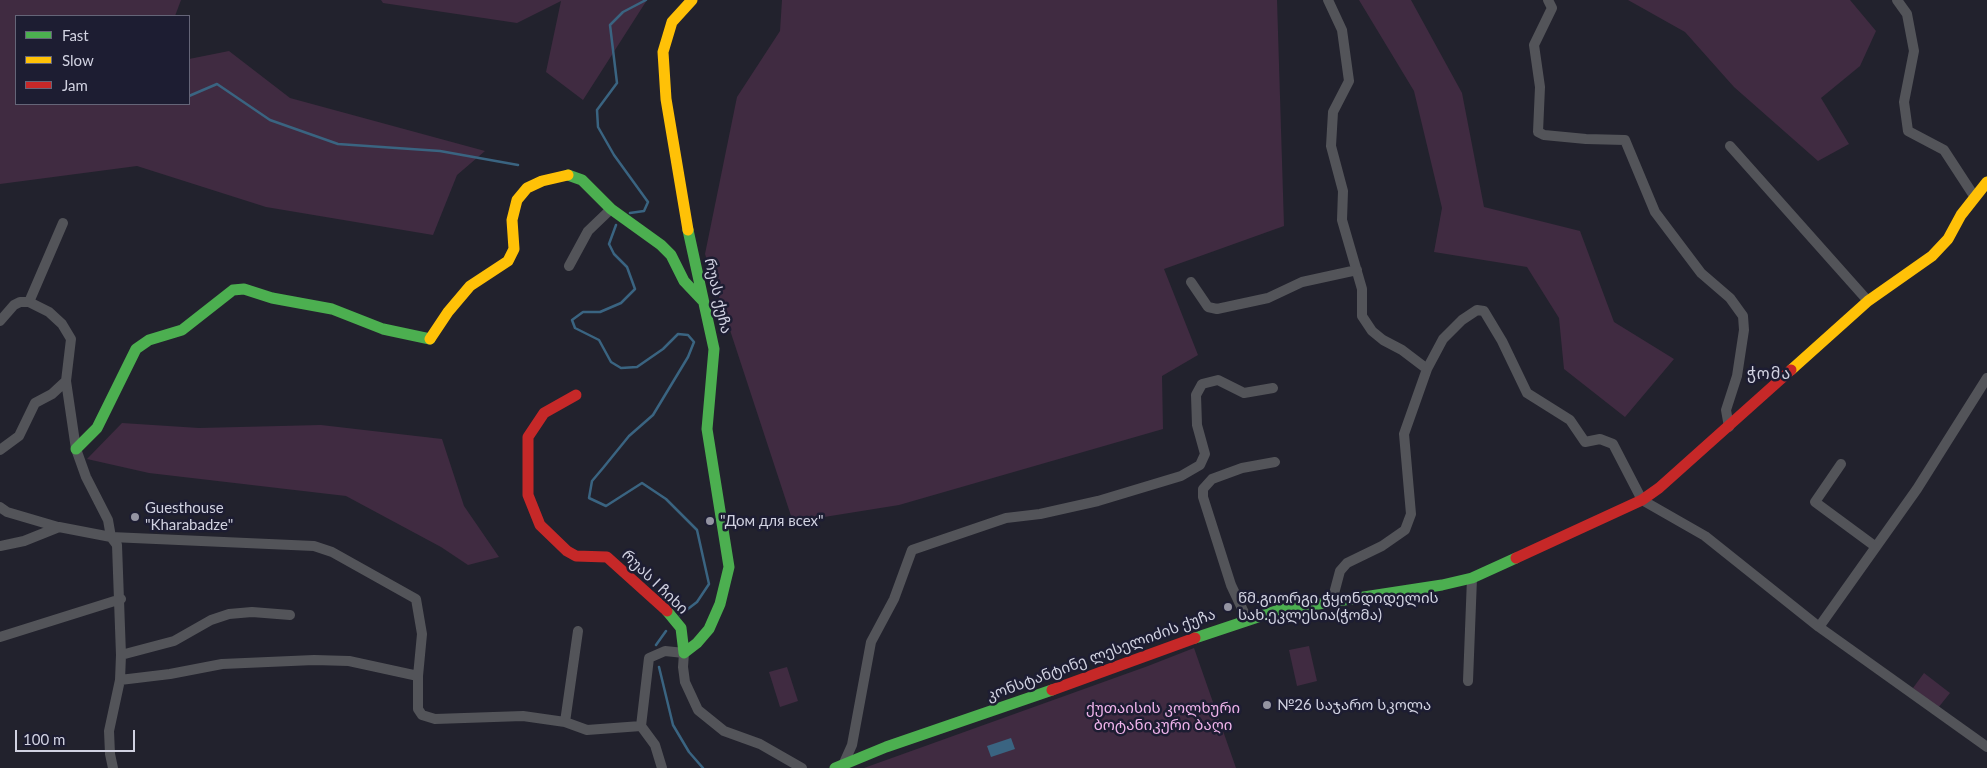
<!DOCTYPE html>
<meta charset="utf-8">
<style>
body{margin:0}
#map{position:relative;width:1987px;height:768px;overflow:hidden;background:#22222d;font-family:Lato,sans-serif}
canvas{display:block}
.legend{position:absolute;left:15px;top:15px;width:175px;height:90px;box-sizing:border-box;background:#1d1d32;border:1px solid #656578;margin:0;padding:6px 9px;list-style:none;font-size:15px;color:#d1d2e1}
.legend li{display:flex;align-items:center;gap:10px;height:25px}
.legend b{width:25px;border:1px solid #656578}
.scale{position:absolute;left:15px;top:730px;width:120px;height:22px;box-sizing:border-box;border:2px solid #d1d2e1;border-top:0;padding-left:6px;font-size:15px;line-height:18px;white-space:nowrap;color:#d1d2e1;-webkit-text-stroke:4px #1d1d32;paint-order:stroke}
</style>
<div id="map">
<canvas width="1987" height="768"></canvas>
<ul class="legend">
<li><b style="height:6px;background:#4caf50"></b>Fast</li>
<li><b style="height:6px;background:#ffc107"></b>Slow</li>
<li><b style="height:6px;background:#c62828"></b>Jam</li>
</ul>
<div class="scale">100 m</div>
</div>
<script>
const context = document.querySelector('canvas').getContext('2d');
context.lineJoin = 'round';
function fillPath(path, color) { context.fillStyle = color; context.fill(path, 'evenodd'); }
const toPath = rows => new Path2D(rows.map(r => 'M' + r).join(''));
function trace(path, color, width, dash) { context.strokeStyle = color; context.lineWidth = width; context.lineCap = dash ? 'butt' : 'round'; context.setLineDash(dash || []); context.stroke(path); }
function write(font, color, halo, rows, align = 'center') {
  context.font = font + ' Lato,"Noto Sans Georgian",sans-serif'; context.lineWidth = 5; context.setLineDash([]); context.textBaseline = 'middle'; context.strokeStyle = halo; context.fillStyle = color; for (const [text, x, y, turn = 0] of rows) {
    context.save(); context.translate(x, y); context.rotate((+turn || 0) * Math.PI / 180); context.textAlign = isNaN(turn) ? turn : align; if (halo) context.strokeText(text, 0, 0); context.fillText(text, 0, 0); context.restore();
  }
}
const green = toPath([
 [0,0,181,0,175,16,16,16,16,104,189,104,189,59,229,51,290,98,485,151,457,175,433,235,266,207,137,166,0,184],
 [381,0,647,0,583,100,546,72,561,1,517,23,383,3],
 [782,0,1277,0,1284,226,1164,269,1198,355,1162,376,1163,429,899,505,793,522,705,254,737,97,780,31],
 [1359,0,1411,0,1462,93,1484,207,1580,231,1614,322,1674,359,1625,417,1564,369,1559,318,1527,267,1434,252,1442,208,1414,91],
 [1628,0,1850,0,1876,31,1860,66,1821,98,1849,144,1818,161,1734,87,1685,32],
 [122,423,199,428,321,425,442,439,464,506,499,557,468,565,441,547,346,496,149,473,87,459],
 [1309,646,1317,681,1297,686,1289,650],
 [1194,648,1236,768,864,768,1148,666],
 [787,667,798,701,780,707,769,672],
 [1924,673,1950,693,1938,708,1913,688]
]);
const water = toPath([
 [1011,738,1015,749,991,757,987,746]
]);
const stream = toPath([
 [189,96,217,84,270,120,338,144,440,151,518,165],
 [630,213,644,211,648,202,614,155,598,127,597,110,617,83,610,25,623,12,646,0],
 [616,225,609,244,614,254,627,267,635,289,621,303,600,312,583,312,572,320,575,328,599,340,611,362,621,368,637,367,663,349,678,334,688,335,694,342,688,357,653,415,629,436,603,468,592,481,589,498,606,506,642,483,666,499,697,530,709,584,697,602,680,615],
 [656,645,666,631],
 [659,667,673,725,689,752,703,768]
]);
const street = toPath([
 [1328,0,1342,30,1349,81,1333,112,1331,146,1343,191,1342,220,1362,289,1362,316,1372,331,1383,340,1402,350,1427,369,1404,434,1411,514,1405,530,1382,546,1347,563,1340,571,1332,601],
 [1548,0,1552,8,1534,45,1540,87,1538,132,1544,135,1586,139,1625,140,1655,212,1701,273,1730,298,1743,316,1744,330,1737,376,1726,410,1729,427],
 [1897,0,1907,14,1914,51,1904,102,1908,131,1944,150,1974,196],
 [1730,146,1868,301],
 [569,266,588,231,611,209],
 [1191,282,1208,307,1217,309,1268,298,1302,282,1357,270],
 [29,302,49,312,62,324,71,339,66,381,76,449,86,477,108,520,111,537,117,545,121,655,120,680,109,731,110,754,113,768],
 [0,321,14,305,20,302,29,302,63,223],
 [1427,369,1443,339,1462,320,1477,310,1484,311,1502,341,1527,393,1570,420,1585,442,1600,439,1613,444,1642,500,1705,536,1819,627,1987,747],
 [0,450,19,436,35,403,52,394,66,381],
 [1841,464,1815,502,1876,547],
 [0,507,7,512,58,527],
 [0,546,24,541,59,527,111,537,314,546,332,552,416,599,422,634,418,676,418,709,422,715,435,719,523,716,565,722,587,730,641,726],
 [1247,619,1231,585,1203,497,1203,489,1212,479,1242,468,1275,462],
 [1819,627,1917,489,1987,378],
 [0,637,121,599],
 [121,655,174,641,211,620,229,614,252,612,290,615],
 [120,680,170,674,222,664,314,660,349,661,418,676],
 [1468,681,1472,578],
 [565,722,578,631],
 [843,765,852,745,871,642,894,599,912,550,1006,518,1040,514,1098,501,1181,476,1200,465,1205,454,1197,425,1196,395,1202,384,1218,380,1244,393,1273,388],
 [662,768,655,745,641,726,649,658,665,651,684,653,683,667,685,682,698,710,724,731,760,744,802,768]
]);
const fast = toPath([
 [568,175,582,180,611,209,661,245,671,255,684,281,702,300],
 [76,449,97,428,136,349,149,340,182,330,233,290,244,289,272,298,332,309,383,329,430,339],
 [667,611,681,628,684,653,697,643,709,629,720,604,729,567,707,429,714,349,688,230],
 [1195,638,1279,610,1442,585,1472,578,1516,558],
 [835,768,886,747,1052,690]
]);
const slow = toPath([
 [688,230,666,99,663,52,672,22,692,0],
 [430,339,448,312,470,286,508,261,514,249,512,220,517,200,527,188,542,181,568,175],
 [1791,370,1868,301,1932,256,1948,239,1961,215,1987,182]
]);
const jam = toPath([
 [576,395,544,413,528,437,528,495,540,525,567,551,576,556,607,557,667,611],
 [1516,558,1642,500,1659,488,1791,370],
 [1052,690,1195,638]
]);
const markers = [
 [135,517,5,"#9494a2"],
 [710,521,5,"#9494a2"],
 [1228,607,5,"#9494a2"],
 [1267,705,5,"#9494a2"]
];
const streetNames = [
 ["რუას ქუჩა",718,296,77],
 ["რუას I ჩიხი",655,582,44],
 ["კონსტანტინე ლესელიძის ქუჩა",1101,655,-20]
];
const poiNames = [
 ["Guesthouse",145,508],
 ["\"Kharabadze\"",145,525],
 ["\"Дом для всех\"",720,521],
 ["წმ.გიორგი ჭყონდიდელის",1238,598],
 ["სახ.ეკლესია(ჭომა)",1238,615],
 ["№26 საჯარო სკოლა",1277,705]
];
const parkNames = [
 ["ქუთაისის კოლხური",1163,708],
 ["ბოტანიკური ბაღი",1163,725]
];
const neighbourhoodNames = [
 ["ჭომა",1769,374]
];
fillPath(green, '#402b41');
fillPath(water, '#3a6481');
trace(stream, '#3a6481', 2.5);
trace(street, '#535459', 10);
trace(fast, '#4caf50', 11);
trace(slow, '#ffc107', 11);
trace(jam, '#c62828', 11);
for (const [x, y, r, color] of markers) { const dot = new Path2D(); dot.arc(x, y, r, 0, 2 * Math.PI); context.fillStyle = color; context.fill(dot); trace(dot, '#1d1d32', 2); }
write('15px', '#d1d2e1', '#1d1d32', streetNames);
write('15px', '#d1d2e1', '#1d1d32', poiNames, 'left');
write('15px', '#efb3eb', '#1d1d32', parkNames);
context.letterSpacing = '1px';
write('16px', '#d1d2e1', '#1d1d32', neighbourhoodNames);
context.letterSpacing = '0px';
</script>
